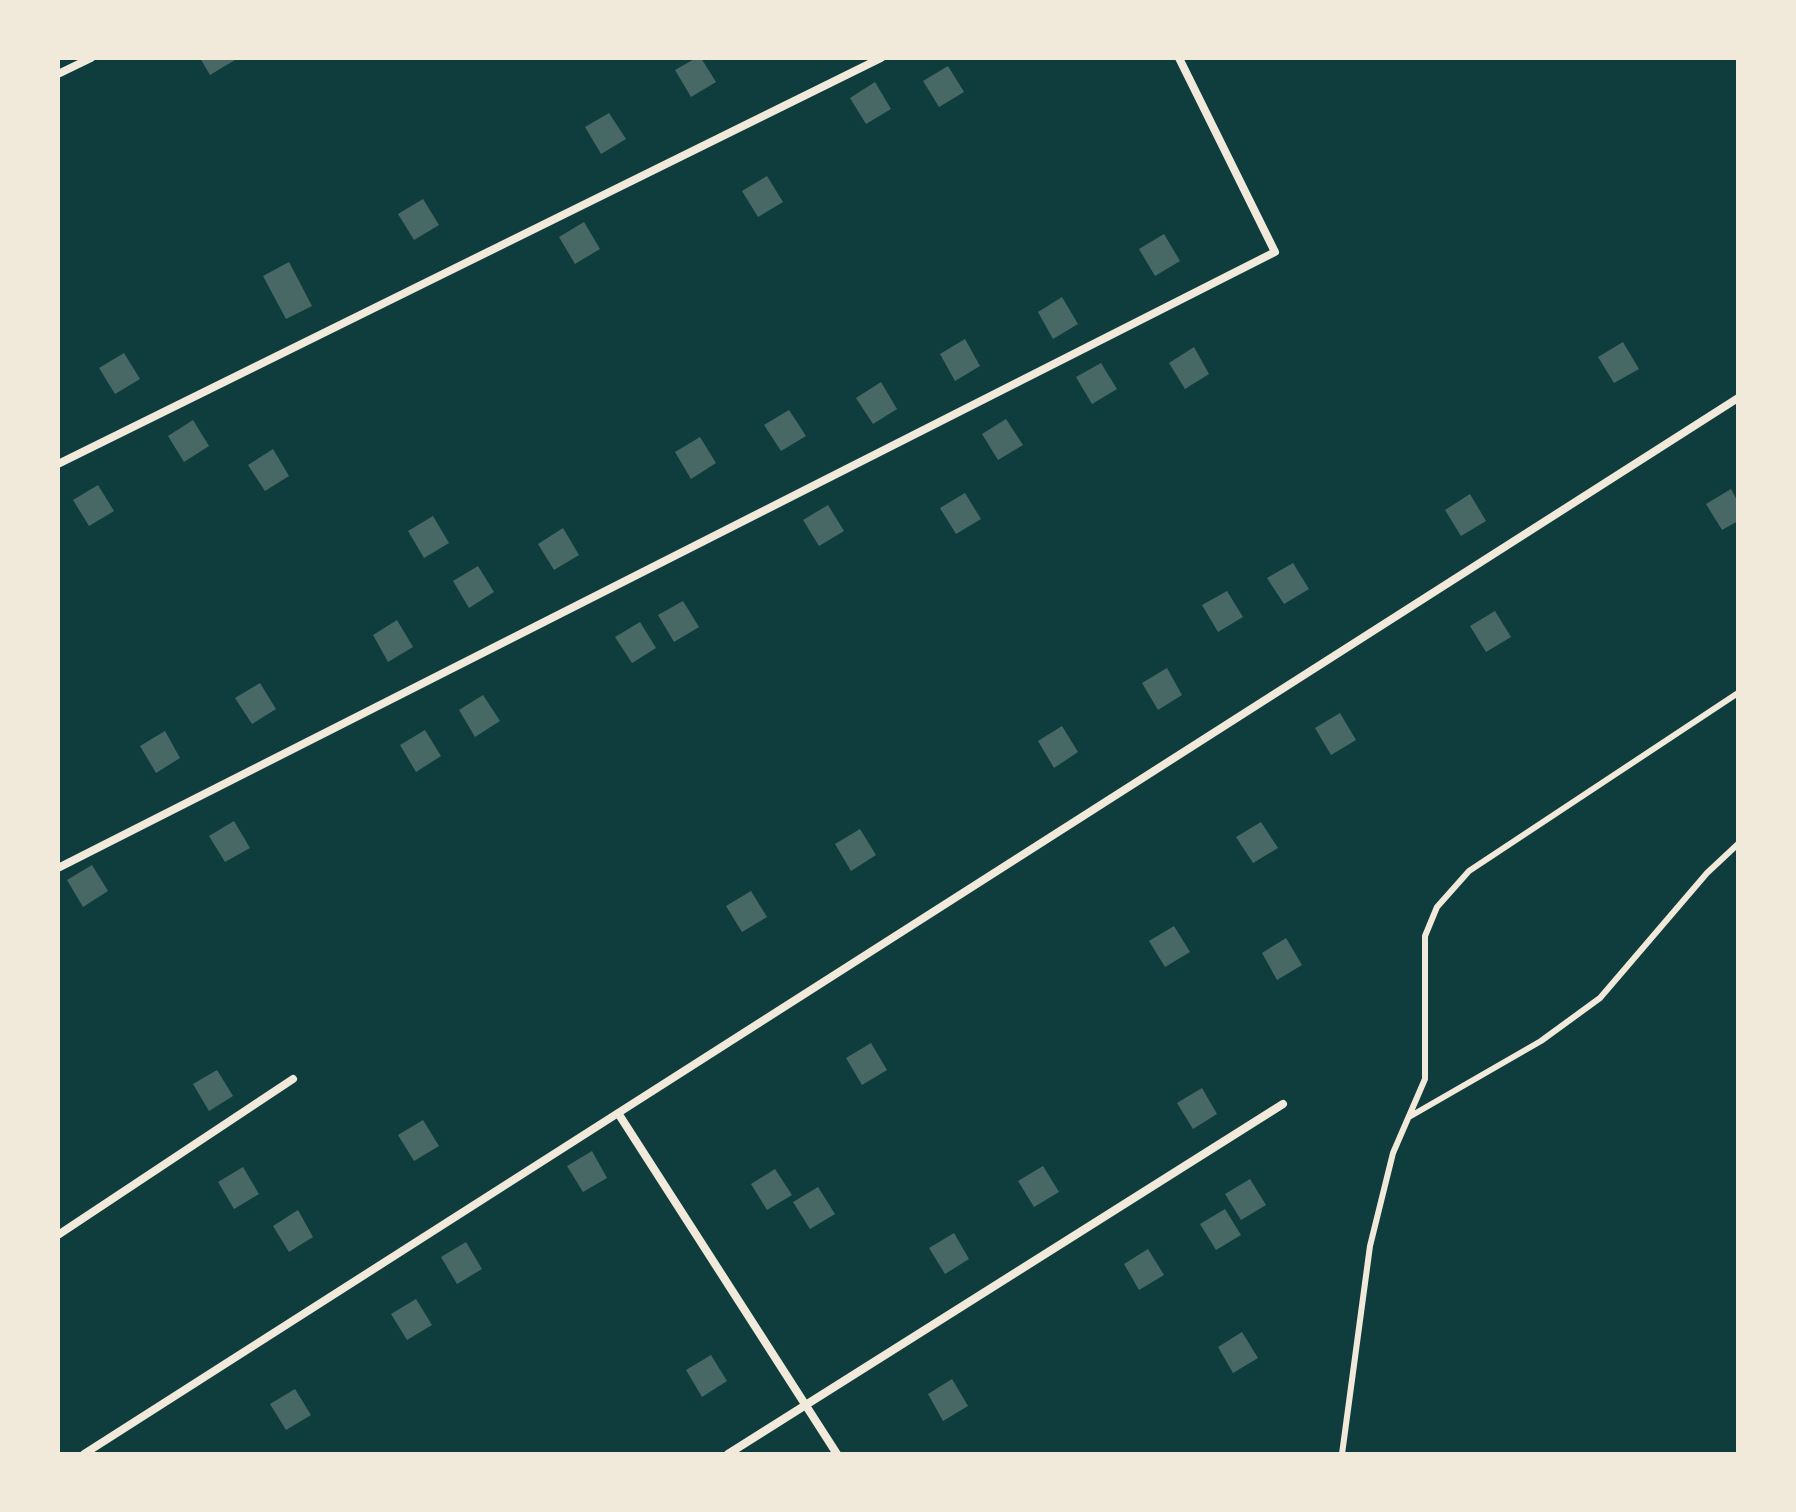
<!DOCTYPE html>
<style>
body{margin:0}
#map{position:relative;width:1796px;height:1512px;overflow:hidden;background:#0f3d3e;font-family:"Nunito Sans",sans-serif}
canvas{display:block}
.frame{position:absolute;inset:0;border:60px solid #f1e9da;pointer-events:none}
</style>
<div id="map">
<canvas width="1796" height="1512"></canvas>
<div class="frame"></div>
</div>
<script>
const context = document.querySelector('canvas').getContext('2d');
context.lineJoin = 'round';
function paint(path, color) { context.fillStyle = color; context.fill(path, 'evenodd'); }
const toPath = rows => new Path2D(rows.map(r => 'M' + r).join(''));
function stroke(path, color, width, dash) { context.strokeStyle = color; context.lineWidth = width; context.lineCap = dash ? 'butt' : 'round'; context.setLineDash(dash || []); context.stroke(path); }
paint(toPath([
 [200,58,234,58,235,60,210,75],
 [696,58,701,58,716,82,691,97,675,70],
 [948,66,964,92,939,107,923,81],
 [875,82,891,109,866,124,850,98],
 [609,113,626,139,601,154,585,127],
 [767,176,783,202,758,217,742,191],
 [423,199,439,225,414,240,398,214],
 [584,222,600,249,575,264,559,237],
 [1164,234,1180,261,1155,276,1139,249],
 [289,262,312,306,286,319,263,276],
 [1062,297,1078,324,1053,339,1038,312],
 [965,339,980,366,955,381,940,354],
 [1623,342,1639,369,1614,383,1598,357],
 [1194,347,1209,374,1185,389,1169,363],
 [124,353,140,379,115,394,99,368],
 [1101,363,1117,389,1092,404,1076,377],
 [881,382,897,409,873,424,856,398],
 [789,410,806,436,781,451,764,425],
 [1006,419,1023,445,998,460,982,434],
 [193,420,209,446,184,462,168,436],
 [700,437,716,463,691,479,675,452],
 [273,449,289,476,265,491,248,465],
 [98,485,114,511,89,526,73,500],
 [1731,489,1738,502,1738,521,1722,530,1706,504],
 [965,493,981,519,956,534,940,508],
 [1470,494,1486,521,1461,536,1445,510],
 [828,505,844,531,819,546,803,520],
 [433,516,449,543,424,558,408,531],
 [563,528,579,555,554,570,538,544],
 [1293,563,1309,589,1284,604,1267,578],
 [478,566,494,592,469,608,453,581],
 [1227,591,1243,617,1218,632,1202,605],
 [683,601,699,627,674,642,658,615],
 [1495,611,1511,637,1486,652,1470,626],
 [397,620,413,647,388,662,373,635],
 [640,622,656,648,632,663,615,637],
 [1167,668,1182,695,1158,710,1142,683],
 [260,683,276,709,252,724,235,698],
 [483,695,500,721,475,737,459,710],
 [1340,713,1356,740,1331,755,1315,728],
 [1062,726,1078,752,1054,768,1038,741],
 [425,730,441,756,416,772,400,745],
 [165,731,180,758,156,773,140,746],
 [234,821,250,848,225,862,209,836],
 [1261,822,1278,848,1253,863,1236,837],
 [860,829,876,855,851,871,835,844],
 [92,865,108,891,83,907,67,880],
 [751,891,767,917,742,932,726,906],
 [1174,926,1190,952,1165,967,1149,941],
 [1286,938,1302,965,1277,980,1262,953],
 [871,1043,887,1070,862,1085,846,1058],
 [217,1070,233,1096,209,1111,193,1084],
 [1202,1088,1217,1114,1193,1129,1177,1103],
 [423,1120,439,1146,414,1161,398,1135],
 [592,1151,607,1178,583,1192,567,1166],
 [1043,1166,1059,1192,1034,1207,1018,1181],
 [243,1167,259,1194,234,1209,218,1182],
 [775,1169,792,1195,767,1210,751,1184],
 [1250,1179,1266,1205,1241,1220,1225,1194],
 [818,1187,835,1214,810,1229,793,1202],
 [1225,1209,1241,1235,1216,1250,1200,1224],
 [298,1210,313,1237,289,1252,273,1226],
 [954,1233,969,1259,945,1274,929,1248],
 [466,1242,482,1269,457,1284,441,1257],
 [1148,1249,1164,1275,1139,1290,1124,1264],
 [416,1299,432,1325,407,1340,391,1314],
 [1242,1332,1258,1358,1233,1373,1218,1347],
 [711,1355,727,1381,702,1397,686,1370],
 [952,1379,968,1406,943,1421,928,1394],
 [295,1389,311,1415,286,1430,270,1404]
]), '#486865');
stroke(toPath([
 [1409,1117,1541,1041,1600,998,1707,873,1738,844],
 [1342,1454,1370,1246,1393,1153,1425,1079,1425,936,1437,907,1469,871,1738,693]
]), '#f1e9da', 6);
stroke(toPath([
 [58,74,91,58],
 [58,464,881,58],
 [58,868,1275,252,1179,58],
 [618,1113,837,1454],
 [58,1235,293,1079],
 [84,1454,1738,398],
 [728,1454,1283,1104]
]), '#f1e9da', 8);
</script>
